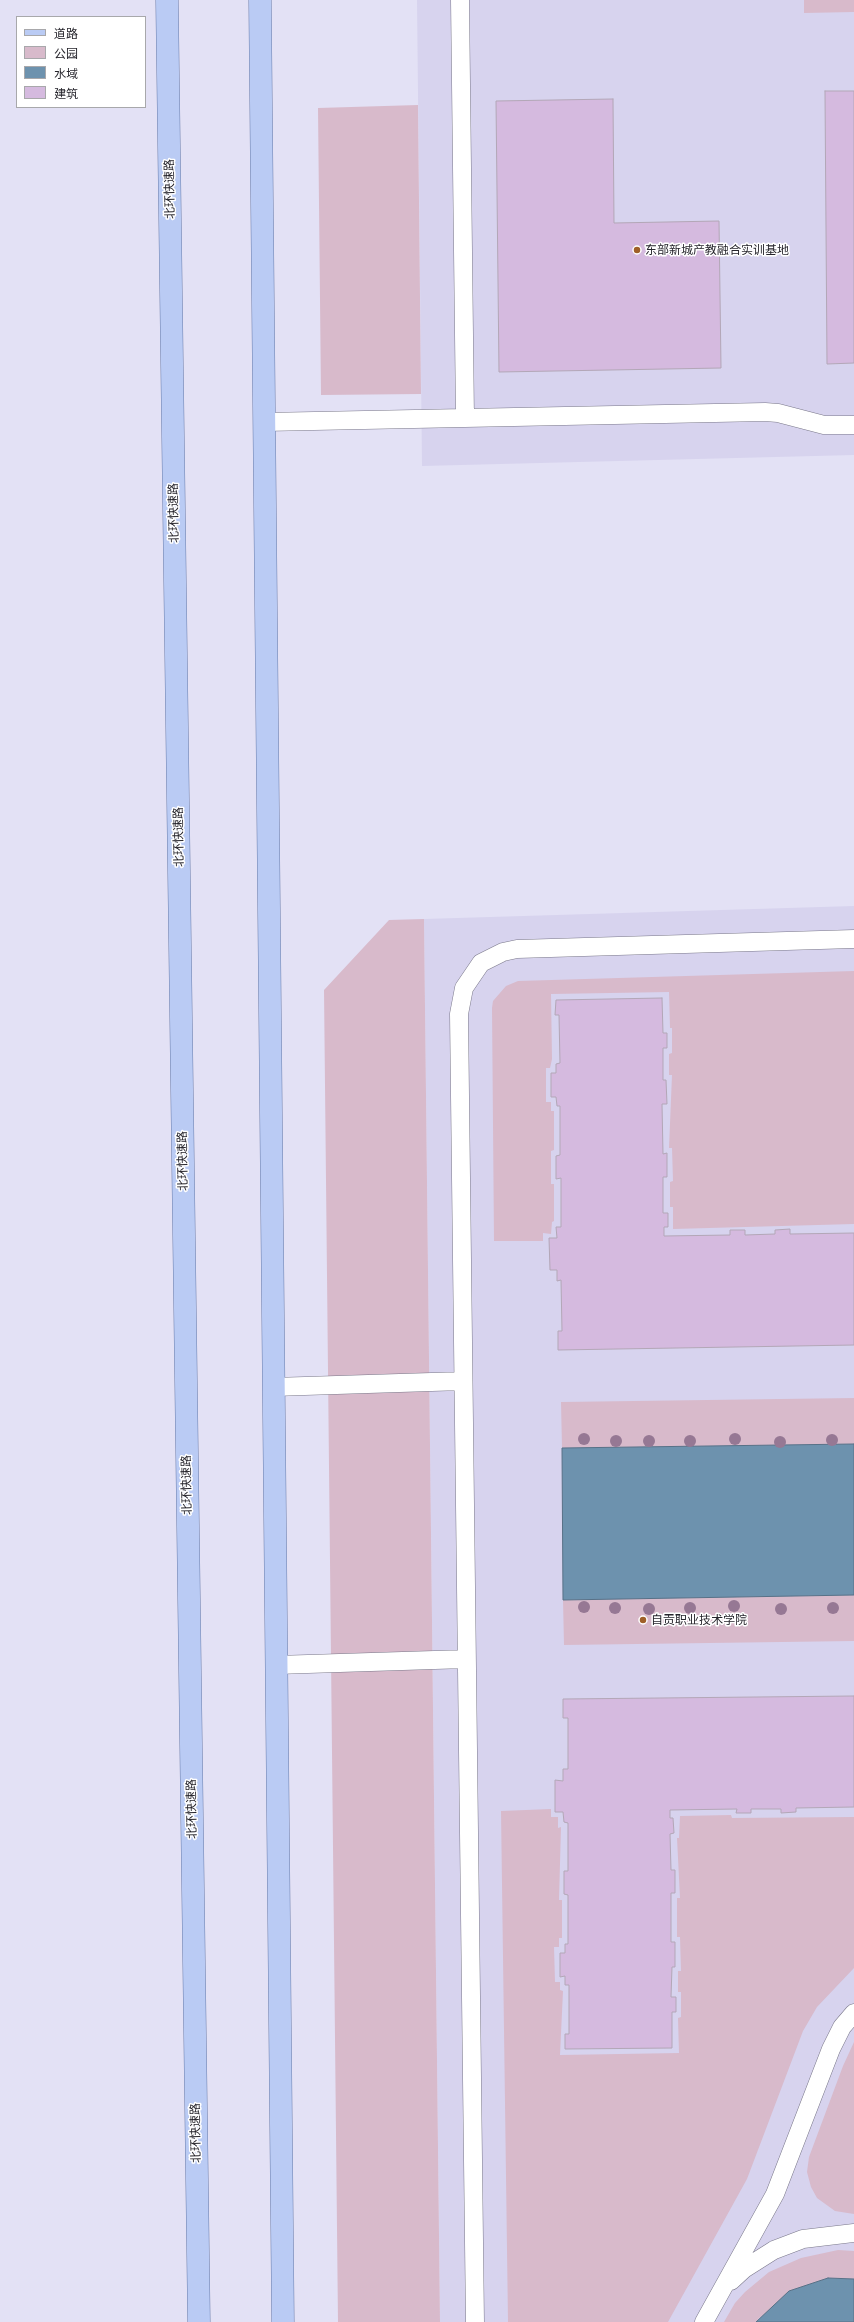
<!DOCTYPE html>
<meta charset="utf-8">
<style>
body{margin:0}
#map{position:relative;width:854px;height:2322px;overflow:hidden;background:#e3e1f5;font-family:"Work Sans","Noto Sans SC",sans-serif}
canvas{display:block}
.legend{position:absolute;left:16px;top:16px;width:130px;height:92px;box-sizing:border-box;background:#fff;border:1px solid #a8a8ab;margin:0;padding:5px 7px;list-style:none;font-size:12px;color:#26252c}
.legend li{display:flex;align-items:center;gap:8px;height:20px}
.legend b{width:20px;border:1px solid #a8a8ab}
</style>
<div id="map">
<canvas width="854" height="2322"></canvas>
<ul class="legend">
<li><b style="height:5px;background:#bacbf4"></b>道路</li>
<li><b style="height:11px;background:#d8bacb"></b>公园</li>
<li><b style="height:11px;background:#6d92ae"></b>水域</li>
<li><b style="height:11px;background:#d5badf"></b>建筑</li>
</ul>
</div>
<script>
const context = document.querySelector('canvas').getContext('2d');
context.lineJoin = 'round';
function paint(path, color) { context.fillStyle = color; context.fill(path, 'evenodd'); }
const toPath = rows => new Path2D(rows.map(r => 'M' + r).join(''));
function stroke(path, color, width, dash) { context.strokeStyle = color; context.lineWidth = width; context.lineCap = dash ? 'butt' : 'round'; context.setLineDash(dash || []); context.stroke(path); }
function label(font, color, halo, rows, align = 'center') {
  context.font = font + ' "Work Sans","Noto Sans SC",sans-serif'; context.lineWidth = 3; context.setLineDash([]); context.textBaseline = 'middle'; context.strokeStyle = halo; context.fillStyle = color; for (const [text, x, y, turn = 0] of rows) {
    context.save(); context.translate(x, y); context.rotate((+turn || 0) * Math.PI / 180); context.textAlign = isNaN(turn) ? turn : align; if (halo) context.strokeText(text, 0, 0); context.fillText(text, 0, 0); context.restore();
  }
}
paint(toPath([
 [417,0,854,0,854,455,422,466],
 [854,906,854,2322,440,2322,424,919]
]), '#d7d3ee');
paint(toPath([
 [804,0,854,0,854,12,804,13],
 [418,105,421,394,321,395,318,108],
 [424,919,440,2322,338,2322,324,990,389,920],
 [854,971,854,1224,673,1229,673,1207,670,1207,670,1182,673,1181,672,1148,669,1148,672,1075,669,1075,669,1054,672,1053,672,1028,670,1028,669,992,551,994,552,1059,550,1068,546,1068,546,1102,551,1102,551,1111,554,1111,554,1150,551,1151,551,1184,554,1184,554,1221,552,1222,551,1234,543,1233,543,1241,494,1241,492,1008,493,1001,506,986,518,981],
 [854,1398,854,1444,562,1448,561,1402],
 [854,1595,854,1641,564,1645,563,1600],
 [551,1809,551,1817,558,1817,558,1828,561,1827,559,1900,562,1900,562,1938,559,1938,559,1947,554,1947,555,1982,560,1982,560,1990,563,1991,560,2055,679,2053,678,2018,681,2017,681,1992,678,1992,678,1971,681,1971,680,1937,677,1937,677,1898,680,1898,677,1838,679,1838,680,1816,731,1815,732,1818,854,1817,854,1968,817,2007,803,2031,747,2179,668,2322,508,2322,501,1811],
 [854,2042,854,2214,835,2211,817,2198,811,2187,807,2172,809,2157,843,2066],
 [838,2250,854,2251,854,2279,828,2278,759,2318,756,2322,724,2322,735,2303,745,2292,769,2272,801,2258]
]), '#d8bacb');
const water = toPath([
 [854,1444,854,1595,563,1600,562,1448,854,1444],
 [828,2278,854,2279,854,2322,756,2322,789,2291,828,2278]
]);
paint(water, '#6d92ae');
stroke(water, '#587187', 1);
const building = toPath([
 [825,91,854,91,854,363,827,364,825,91],
 [613,99,614,223,719,221,721,368,499,372,496,101,613,99],
 [662,998,663,1033,667,1033,667,1048,663,1048,663,1080,666,1080,667,1104,662,1104,663,1154,667,1153,667,1177,663,1177,663,1213,668,1213,668,1227,664,1227,664,1236,730,1235,730,1230,745,1230,745,1235,775,1234,775,1230,790,1229,790,1234,854,1233,854,1345,558,1350,558,1331,562,1331,561,1280,557,1281,557,1270,550,1270,549,1238,557,1238,556,1227,561,1227,561,1178,556,1179,556,1156,560,1155,560,1106,557,1106,556,1097,551,1097,551,1073,556,1073,556,1064,560,1063,559,1015,555,1015,556,1000,662,998],
 [854,1696,854,1807,796,1808,796,1812,781,1813,781,1809,751,1809,751,1813,736,1813,737,1809,670,1810,670,1818,673,1818,674,1833,670,1834,671,1870,675,1870,675,1893,671,1893,671,1942,675,1942,675,1967,672,1967,671,1997,676,1997,676,2012,672,2012,672,2048,565,2049,565,2034,569,2034,569,1985,565,1985,565,1976,560,1977,560,1953,565,1953,565,1944,568,1944,568,1895,564,1894,564,1871,568,1871,568,1823,564,1822,563,1812,555,1812,555,1780,563,1781,563,1769,568,1769,568,1718,563,1718,563,1699,854,1696]
]);
paint(building, '#d5badf');
stroke(building, '#b3a7b7', 1);
const service = toPath([
 [460,0,465,418],
 [264,422,765,412,778,413,824,425,854,425],
 [273,1387,463,1381],
 [276,1665,466,1659],
 [731,2281,744,2269,774,2250,803,2239,854,2233],
 [475,2322,459,1014,464,988,481,963,503,952,517,949,854,939],
 [704,2322,775,2194,831,2049,842,2027,854,2013]
]);
const primary = toPath([
 [167,0,199,2322],
 [260,0,283,2322]
]);
stroke(service, '#7a788a', 19);
stroke(primary, '#687ba9', 23);
stroke(service, '#fff', 18);
stroke(primary, '#bacbf4', 22);
context.fillStyle = '#967894';
for (const [x, y] of [
 [584,1439],
 [735,1439],
 [832,1440],
 [616,1441],
 [649,1441],
 [690,1441],
 [780,1442],
 [734,1606],
 [584,1607],
 [615,1608],
 [690,1608],
 [833,1608],
 [649,1609],
 [781,1609]
]) { context.beginPath(); context.arc(x, y, 6, 0, 2 * Math.PI); context.fill(); }
for (const [x, y, r, color] of [
 [637,250,4,"#9f6028"],
 [643,1620,4,"#9f6028"]
]) { const dot = new Path2D(); dot.arc(x, y, r, 0, 2 * Math.PI); context.fillStyle = color; context.fill(dot); stroke(dot, '#fff', 1.5); }
label('12px', '#26252c', '#fff', [
 ["北环快速路",170,189,-91],
 ["北环快速路",174,513,-91],
 ["北环快速路",179,837,-91],
 ["北环快速路",183,1161,-91],
 ["北环快速路",187,1485,-91],
 ["北环快速路",192,1809,-91],
 ["北环快速路",196,2133,-91]
]);
label('12px', '#26252c', '#fff', [
 ["东部新城产教融合实训基地",645,250],
 ["自贡职业技术学院",651,1620]
], 'left');
</script>
